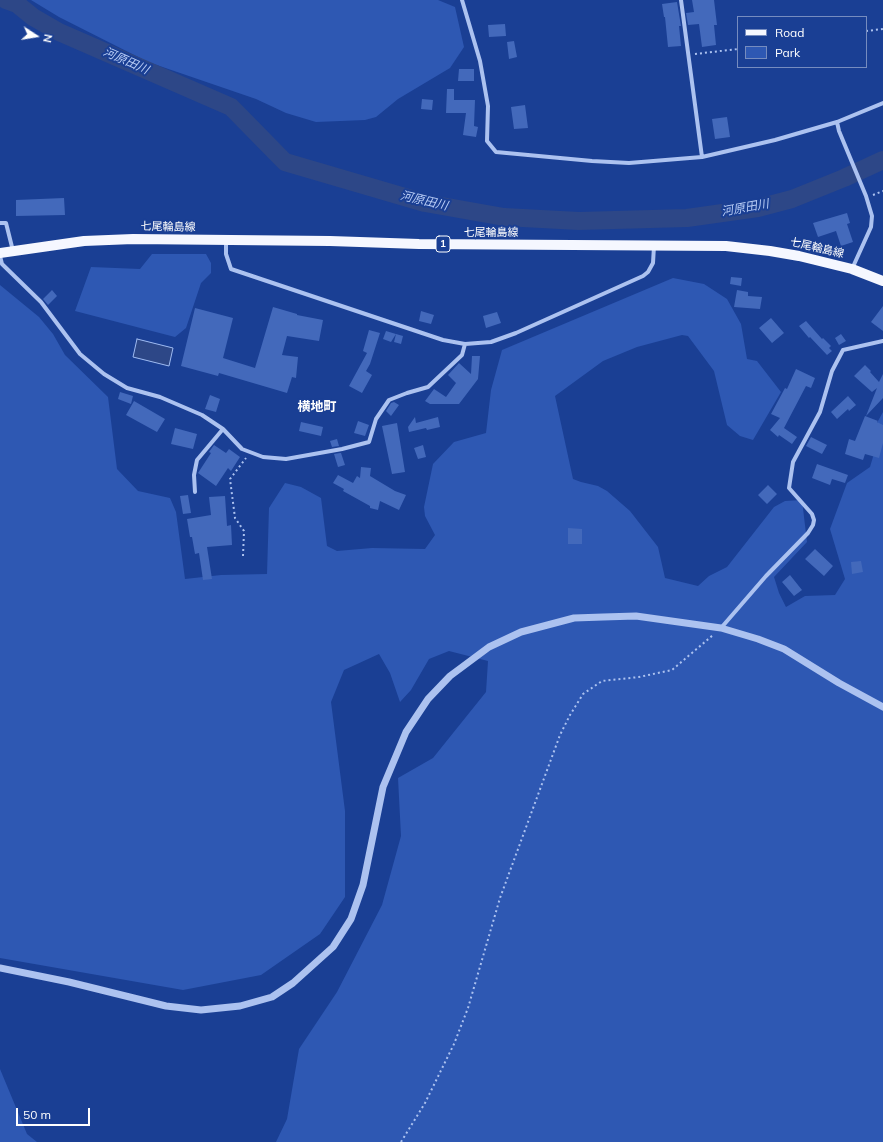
<!DOCTYPE html>
<meta charset="utf-8">
<style>
body{margin:0}
#map{position:relative;width:883px;height:1142px;overflow:hidden;background:#1a3f94;font-family:Mulish,sans-serif}
canvas{display:block}
.legend{position:absolute;left:737px;top:16px;width:130px;height:52px;box-sizing:border-box;background:#1a3f94;border:1px solid #768cbf;margin:0;padding:5px 7px;list-style:none;font-size:12px;color:#fff}
.legend li{display:flex;align-items:center;gap:8px;height:20px}
.legend b{width:20px;border:1px solid #768cbf}
.north{position:absolute;left:16px;top:16px;width:40px;height:40px;-webkit-text-stroke:3px #1a3f94;paint-order:stroke;rotate:102deg;font-size:11px;font-weight:700;line-height:16px;text-align:center;color:#fff}
.north::after{content:'';display:block;margin:auto;width:14px;height:18px;background:#fff;clip-path:polygon(50% 0,100% 100%,50% 72%,0 100%)}
.scale{position:absolute;left:16px;top:1108px;width:74px;height:18px;box-sizing:border-box;border:2px solid #fff;border-top:0;padding-left:5px;font-size:12px;line-height:14px;white-space:nowrap;color:#fff;-webkit-text-stroke:3px #1a3f94;paint-order:stroke}
</style>
<div id="map">
<canvas width="883" height="1142"></canvas>
<ul class="legend">
<li><b style="height:5px;background:#f5f7ff"></b>Road</li>
<li><b style="height:11px;background:#2e58b3"></b>Park</li>
</ul>
<div class="north">N</div>
<div class="scale">50 m</div>
</div>
<script>
const context = document.querySelector('canvas').getContext('2d');
context.lineJoin = 'round';
function paint(path, color) { context.fillStyle = color; context.fill(path, 'evenodd'); }
const toPath = rows => new Path2D(rows.map(r => 'M' + r).join(''));
function stroke(path, color, width, dash) { context.strokeStyle = color; context.lineWidth = width; context.lineCap = dash ? 'butt' : 'round'; context.setLineDash(dash || []); context.stroke(path); }
function label(font, color, halo, rows, align = 'center') {
  context.font = font + ' Mulish,"Noto Sans JP",sans-serif'; context.lineWidth = 4; context.setLineDash([]); context.textBaseline = 'middle'; context.strokeStyle = halo; context.fillStyle = color; for (const [text, x, y, turn = 0] of rows) {
    context.save(); context.translate(x, y); context.rotate((+turn || 0) * Math.PI / 180); context.textAlign = isNaN(turn) ? turn : align; if (halo) context.strokeText(text, 0, 0); context.fillText(text, 0, 0); context.restore();
  }
}
paint(toPath([
 [31,0,438,0,455,7,464,47,450,68,398,99,376,117,365,120,316,122,286,113,256,99,148,62,59,17],
 [152,254,206,254,211,263,211,273,201,283,186,328,175,337,75,311,91,267,140,269],
 [673,278,704,284,727,299,741,324,747,359,757,361,781,392,753,440,740,436,727,425,714,371,688,336,682,335,637,347,603,361,555,396,573,479,581,482,598,486,607,491,630,511,658,547,665,578,698,586,709,576,727,567,774,507,785,501,802,500,807,542,774,577,779,593,786,607,805,596,835,595,845,579,830,529,847,483,870,467,878,440,878,421,883,412,883,1142,276,1142,287,1119,299,1049,337,992,382,905,401,836,398,778,433,758,486,692,488,661,449,651,429,659,411,690,400,702,390,673,379,654,344,670,331,702,345,811,345,897,320,934,261,975,183,990,0,958,0,285,39,317,53,334,65,355,108,397,117,469,138,491,170,498,176,512,185,579,221,575,267,574,269,508,285,483,301,487,321,498,327,546,337,551,372,548,425,549,435,535,425,516,424,507,433,464,454,442,486,433,491,390,502,350],
 [0,1069,27,1134,37,1142,0,1142]
]), '#2e58b3');
const water = toPath([
 [137,339,173,348,169,366,133,357,137,339]
]);
paint(water, '#2d4787');
stroke(water, '#9fbbf2', 1);
stroke(toPath([
 [6,0,17,4,33,17,59,32,231,107,285,162,425,203,504,217,579,221,687,218,758,208,792,199,844,178,883,160]
]), '#2d4787', 18);
paint(toPath([
 [692,0,714,0,717,25,714,25,716,45,702,47,699,24,688,25,686,13,694,12],
 [677,2,681,26,679,26,681,46,668,47,665,17,664,17,662,4],
 [505,24,506,36,489,37,488,25],
 [514,41,517,57,509,59,507,42],
 [459,69,474,69,474,81,458,81],
 [447,89,454,89,454,100,475,100,474,126,478,127,476,137,463,135,466,113,446,113],
 [422,99,433,100,432,110,421,109],
 [525,105,528,128,514,129,511,107],
 [727,117,730,137,715,139,712,119],
 [64,198,65,215,16,216,16,200],
 [847,213,850,223,847,224,853,242,841,246,836,231,818,237,813,223],
 [731,277,742,278,741,286,730,284],
 [52,290,57,296,48,305,43,299],
 [737,290,748,292,748,296,762,297,760,309,734,307],
 [883,306,883,331,871,322],
 [273,307,297,314,297,315,323,320,319,341,287,336,282,355,298,357,296,378,292,377,287,393,219,373,218,376,181,366,195,308,233,318,223,358,255,368],
 [421,311,434,315,431,324,419,321],
 [497,312,501,323,486,328,483,316],
 [771,318,784,333,772,343,759,328],
 [806,321,822,339,823,338,831,346,829,348,832,351,827,355,810,337,809,338,799,326],
 [369,330,380,333,370,364,366,371,372,375,362,393,349,386,367,353,363,351],
 [386,331,396,334,391,342,383,339],
 [396,334,403,336,401,344,394,342],
 [841,334,846,341,839,345,835,338],
 [472,356,480,356,478,379,459,404,430,404,425,401,434,389,446,397,456,383,448,375,459,363,471,374],
 [865,365,871,371,870,372,879,382,883,374,883,398,866,416,877,388,872,392,854,376],
 [796,369,815,378,811,388,806,386,784,428,797,437,792,444,779,435,778,437,770,430,780,418,771,414,785,388,787,389],
 [120,392,133,396,131,404,118,399],
 [210,395,220,399,216,412,205,409],
 [848,396,856,405,849,411,848,409,837,419,831,412],
 [134,401,165,419,157,432,126,415],
 [394,402,399,405,391,416,386,411,391,403],
 [865,416,878,421,877,422,883,425,883,443,879,458,865,454,863,460,845,454,849,439,855,441],
 [415,417,416,423,438,417,440,427,427,430,426,428,409,432,408,427],
 [358,421,369,425,365,436,354,433],
 [301,422,323,427,321,436,299,431],
 [397,423,405,472,392,474,382,426],
 [175,428,197,434,193,449,171,444],
 [811,437,827,445,822,454,806,446],
 [337,439,339,446,332,447,330,441],
 [214,445,226,453,229,449,240,457,231,471,228,468,216,486,198,473,211,453,209,452],
 [423,445,426,457,418,459,414,448],
 [340,453,341,453,345,465,338,467,334,454],
 [817,464,848,475,845,483,832,479,830,485,812,478],
 [361,467,371,468,370,476,395,491,406,495,399,510,380,501,378,510,370,508,370,506,343,491,344,489,333,483,338,475,353,483,357,476,360,478],
 [768,485,777,494,767,504,758,495],
 [188,495,191,513,183,514,180,496],
 [225,496,227,526,231,525,232,545,207,547,212,579,203,580,199,553,195,554,192,537,190,537,187,519,211,515,209,497],
 [568,528,582,529,582,544,568,544],
 [815,549,833,566,824,576,805,559],
 [861,561,863,572,852,574,851,562],
 [790,575,802,590,794,596,782,582]
]), '#4369bb');
stroke(toPath([
 [866,31,883,29],
 [695,54,738,49],
 [873,195,883,191],
 [243,556,244,531,235,518,230,479,246,458],
 [401,1142,425,1103,454,1044,468,1008,500,898,560,735,570,715,583,694,602,681,639,677,672,670,713,635]
]), '#acc2f0', 2, [2, 3]);
stroke(toPath([
 [462,0,480,61,488,106,487,141,496,152,592,161,629,163,702,157,775,140,837,122,883,103],
 [681,0,702,157],
 [837,122,839,131,866,196,872,216,871,227,852,269],
 [0,223,6,223,13,251],
 [226,240,226,254,231,269,443,340,465,344,491,342,516,333,643,276,648,272,653,263,654,246],
 [0,256,2,264,41,302,80,354,104,374,127,388,160,397,202,415,223,429,242,449,263,457,286,459,342,449,369,442,376,419,389,400,407,393,428,387,462,355,465,344],
 [195,492,194,475,197,460,223,429],
 [721,628,766,576,808,533,813,525,814,520,812,514,789,488,793,462,820,412,832,371,843,350,883,341]
]), '#acc2f0', 4);
stroke(toPath([
 [0,968,69,982,166,1006,201,1010,240,1006,272,997,293,983,333,947,351,919,363,885,383,787,406,732,428,699,450,676,489,647,521,632,574,618,603,617,636,616,721,628,758,639,784,649,839,683,883,707]
]), '#acc2f0', 7);
stroke(toPath([
 [0,253,84,241,133,239,330,241,419,244,726,246,770,251,799,256,852,269,883,281]
]), '#f5f7ff', 10);
for (const [x, y, w] of [
 [443,244,14]
]) { const box = new Path2D(); box.roundRect(x - w / 2, y - 8, w, 16, 3); context.fillStyle = '#1a3f94'; context.fill(box); stroke(box, '#fff', 1); }
label('bold 10px', '#fff', null, [
 ["1",443,244]
]);
label('11px', '#fff', '#1a3f94', [
 ["七尾輪島線",168,227,1],
 ["七尾輪島線",491,233],
 ["七尾輪島線",817,248,13]
]);
label('italic 12px', '#b9cdf6', '#1a3f94', [
 ["河原田川",126,61,24],
 ["河原田川",424,201,13],
 ["河原田川",745,208,-10]
]);
label('bold 13px', '#fff', '#1a3f94', [
 ["横地町",317,407]
]);
</script>
